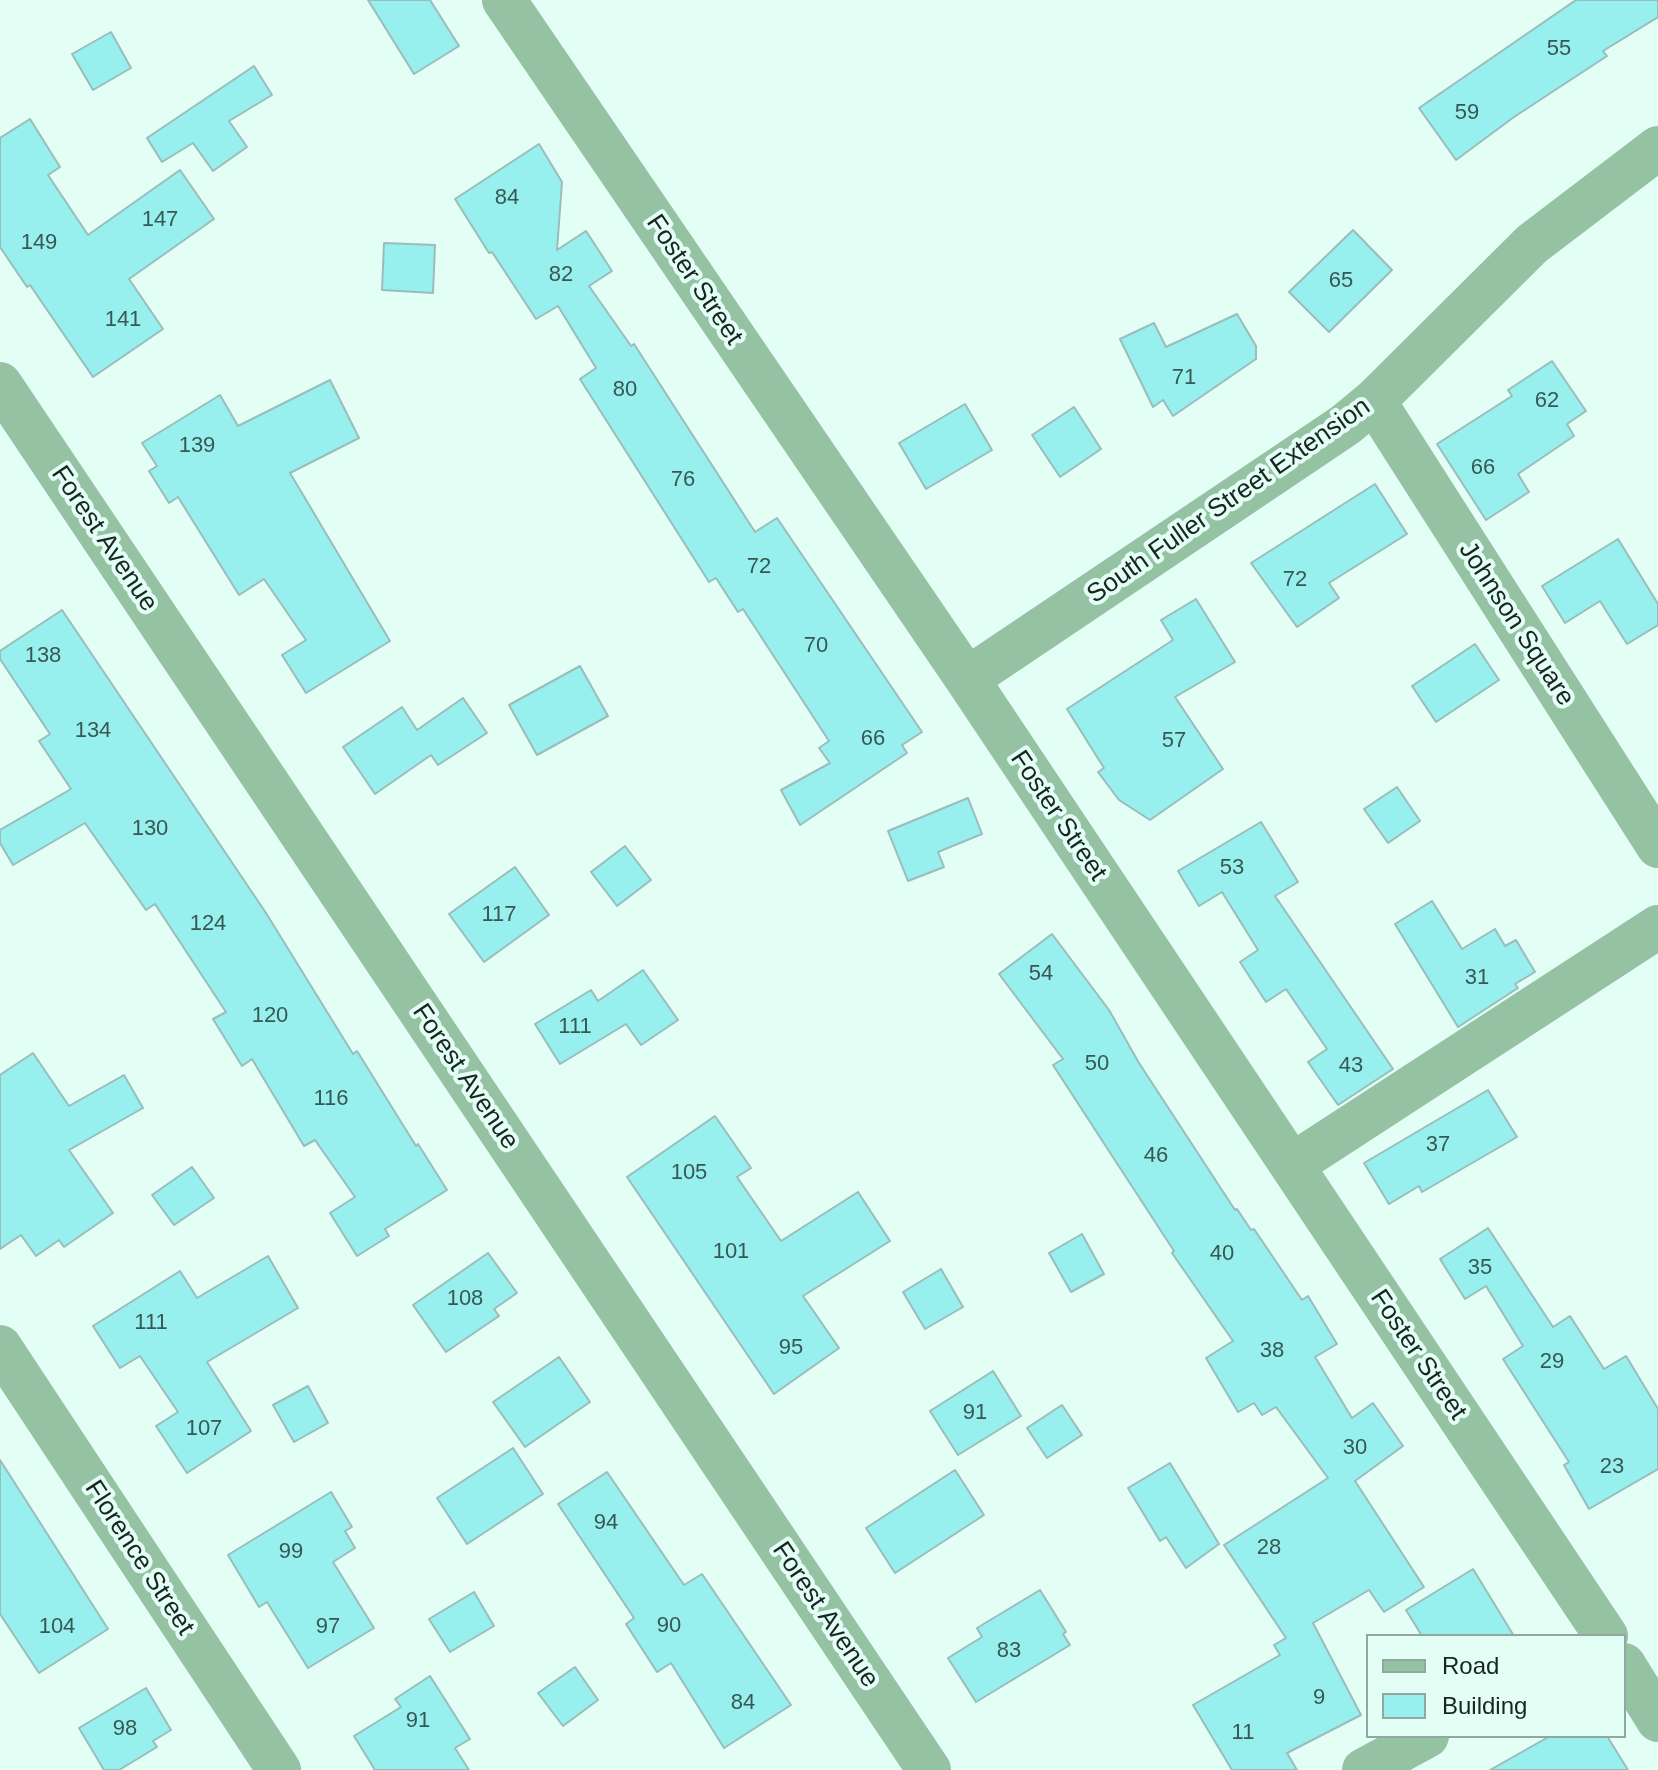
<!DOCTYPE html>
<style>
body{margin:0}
#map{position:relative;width:1658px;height:1770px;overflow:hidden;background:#e3fef5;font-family:Arial,sans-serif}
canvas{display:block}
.legend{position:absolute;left:1366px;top:1634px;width:260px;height:104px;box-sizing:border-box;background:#e3fef5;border:2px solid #92a7a0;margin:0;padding:10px 14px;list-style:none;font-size:24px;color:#182521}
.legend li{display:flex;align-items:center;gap:16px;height:40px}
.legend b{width:40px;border:2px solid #92a7a0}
</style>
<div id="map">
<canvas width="1658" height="1770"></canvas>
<ul class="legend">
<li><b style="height:10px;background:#95c2a3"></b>Road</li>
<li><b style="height:22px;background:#97f0ed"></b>Building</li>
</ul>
</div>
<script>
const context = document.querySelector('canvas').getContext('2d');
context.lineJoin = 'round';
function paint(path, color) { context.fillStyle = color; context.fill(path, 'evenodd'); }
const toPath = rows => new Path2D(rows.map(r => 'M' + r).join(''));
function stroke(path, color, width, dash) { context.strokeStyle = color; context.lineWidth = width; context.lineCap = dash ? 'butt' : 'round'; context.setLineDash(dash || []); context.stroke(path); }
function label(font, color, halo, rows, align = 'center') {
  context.font = font + ' Arial,sans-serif'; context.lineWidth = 8; context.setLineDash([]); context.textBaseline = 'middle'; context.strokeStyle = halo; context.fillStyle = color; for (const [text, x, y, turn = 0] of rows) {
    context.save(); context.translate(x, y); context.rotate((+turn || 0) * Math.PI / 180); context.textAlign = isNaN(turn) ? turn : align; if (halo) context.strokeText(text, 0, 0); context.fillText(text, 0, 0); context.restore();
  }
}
const building = toPath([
 [368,0,430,0,459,46,414,74,368,0],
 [1576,0,1658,0,1658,17,1603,51,1607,56,1514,117,1456,160,1419,108,1576,0],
 [111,32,131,68,93,90,72,54,111,32],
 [254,66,272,95,229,121,247,147,213,171,193,143,162,162,147,138,254,66],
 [30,119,60,167,48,175,88,235,180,170,214,219,129,279,163,329,93,377,30,285,27,287,0,247,0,138,30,119],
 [539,144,562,182,557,250,586,231,612,271,589,286,631,346,634,344,755,532,777,518,922,732,902,745,907,753,800,825,781,790,830,763,819,748,829,741,743,609,738,612,716,578,709,582,580,379,596,368,558,306,536,319,492,252,489,253,455,199,539,144],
 [1353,230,1392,270,1329,332,1289,292,1353,230],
 [384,243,435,245,433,293,382,290,384,243],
 [1237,314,1256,346,1256,359,1173,416,1163,400,1153,407,1120,339,1154,323,1166,347,1237,314],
 [1552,361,1586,411,1567,424,1574,436,1518,474,1529,492,1486,520,1437,444,1512,396,1508,390,1552,361],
 [330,380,359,438,290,473,390,641,306,693,282,655,306,640,264,579,239,595,178,497,169,503,149,471,157,466,142,443,220,395,238,426,330,380],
 [965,404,992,450,926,489,899,443,965,404],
 [1074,407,1101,449,1060,477,1032,435,1074,407],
 [1375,484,1407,534,1329,583,1339,598,1297,627,1251,563,1375,484],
 [1618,539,1658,604,1658,625,1627,644,1600,601,1565,623,1542,586,1618,539],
 [1196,599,1235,662,1175,697,1223,769,1150,820,1119,800,1098,772,1104,768,1067,709,1173,640,1161,620,1196,599],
 [62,610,266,913,353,1054,357,1051,416,1146,418,1144,447,1190,385,1229,389,1236,357,1256,330,1213,355,1197,315,1140,304,1146,252,1059,242,1066,213,1019,226,1012,155,904,146,910,85,823,13,865,0,843,0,830,71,789,39,741,50,734,0,659,0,651,62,610],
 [1475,644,1499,680,1436,722,1412,686,1475,644],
 [580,666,608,716,537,755,509,705,580,666],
 [463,698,487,733,438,765,431,755,375,794,343,747,402,707,417,730,463,698],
 [1397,787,1420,821,1388,843,1364,809,1397,787],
 [968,798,982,834,938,852,944,867,908,881,888,831,968,798],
 [1261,822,1298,882,1275,896,1393,1069,1338,1105,1308,1062,1327,1049,1286,989,1266,1002,1240,962,1258,950,1222,892,1199,906,1178,871,1261,822],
 [625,846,651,880,617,906,591,872,625,846],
 [515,867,549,915,484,962,449,914,515,867],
 [1432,901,1462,949,1495,929,1505,946,1516,940,1535,972,1515,984,1518,988,1458,1027,1395,924,1432,901],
 [1052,934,1109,1010,1139,1063,1235,1210,1237,1209,1251,1230,1254,1229,1302,1300,1308,1296,1337,1344,1315,1357,1352,1418,1373,1403,1403,1446,1355,1481,1424,1587,1384,1612,1369,1590,1313,1623,1361,1715,1287,1753,1297,1770,1232,1770,1193,1705,1280,1655,1274,1645,1286,1638,1224,1545,1328,1478,1276,1407,1262,1415,1254,1403,1238,1412,1206,1358,1233,1341,1172,1253,1174,1251,1053,1065,1063,1059,999,974,1052,934],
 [643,970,678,1020,641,1045,626,1024,560,1064,535,1024,591,990,598,1001,643,970],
 [33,1053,69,1106,124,1075,143,1108,69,1150,113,1213,64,1247,59,1240,36,1256,21,1235,0,1249,0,1075,33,1053],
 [1488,1090,1517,1137,1422,1192,1419,1186,1389,1204,1364,1163,1488,1090],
 [715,1116,751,1168,737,1177,781,1241,858,1192,890,1241,803,1296,839,1348,774,1394,627,1177,715,1116],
 [192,1167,214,1198,174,1225,152,1195,192,1167],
 [1488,1228,1553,1327,1570,1316,1604,1369,1626,1356,1658,1409,1658,1469,1589,1509,1564,1465,1569,1462,1503,1359,1523,1346,1486,1286,1465,1299,1440,1259,1488,1228],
 [1082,1234,1104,1274,1071,1292,1049,1253,1082,1234],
 [488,1253,517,1293,494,1309,499,1316,446,1352,413,1305,488,1253],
 [268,1256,298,1308,207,1362,251,1431,187,1473,156,1426,178,1412,140,1356,120,1368,93,1326,180,1271,197,1298,268,1256],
 [941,1269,963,1307,925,1329,903,1292,941,1269],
 [559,1357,590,1402,525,1447,493,1402,559,1357],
 [993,1371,1021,1416,958,1455,930,1411,993,1371],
 [308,1386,328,1423,294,1442,273,1405,308,1386],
 [1062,1405,1082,1435,1047,1458,1027,1428,1062,1405],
 [513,1448,543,1494,467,1544,437,1498,513,1448],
 [0,1460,108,1629,39,1673,0,1614,0,1460],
 [1170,1463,1219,1544,1186,1568,1166,1537,1160,1541,1128,1488,1170,1463],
 [955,1470,984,1515,895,1573,866,1528,955,1470],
 [607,1472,684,1585,702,1574,791,1705,724,1748,671,1663,657,1672,626,1624,634,1618,558,1504,607,1472],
 [331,1492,352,1527,345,1531,355,1548,333,1562,374,1628,308,1668,267,1602,259,1607,228,1555,331,1492],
 [1473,1569,1514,1636,1422,1636,1406,1610,1473,1569],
 [1040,1590,1066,1632,1063,1634,1070,1645,976,1702,948,1658,982,1637,977,1628,1040,1590],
 [474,1592,494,1626,450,1652,429,1619,474,1592],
 [575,1667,598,1700,563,1726,538,1693,575,1667],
 [430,1676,470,1739,455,1748,469,1770,375,1770,354,1736,401,1707,395,1699,430,1676],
 [146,1688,171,1730,153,1741,157,1747,119,1770,104,1770,79,1728,146,1688],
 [1550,1736,1607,1736,1628,1770,1490,1770,1550,1736]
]);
paint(building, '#97f0ed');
stroke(building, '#9abdbc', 2);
stroke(toPath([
 [504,0,967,679,1606,1636],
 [0,384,929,1770],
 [1374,401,1658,846],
 [967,679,1345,425,1374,401,1532,244,1658,148],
 [1292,1165,1658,927],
 [0,1347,279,1770],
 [1624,1665,1658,1720],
 [1364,1770,1427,1736]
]), '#95c2a3', 44);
label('22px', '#385854', null, [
 ["55",1559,49],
 ["59",1467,113],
 ["84",507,198],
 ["147",160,220],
 ["149",39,243],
 ["82",561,275],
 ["65",1341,281],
 ["141",123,320],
 ["71",1184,378],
 ["80",625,390],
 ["62",1547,401],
 ["139",197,446],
 ["66",1483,468],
 ["76",683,480],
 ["72",759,567],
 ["72",1295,580],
 ["70",816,646],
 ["138",43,656],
 ["134",93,731],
 ["66",873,739],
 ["57",1174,741],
 ["130",150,829],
 ["53",1232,868],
 ["117",499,915],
 ["124",208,924],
 ["54",1041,974],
 ["31",1477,978],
 ["120",270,1016],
 ["111",575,1027],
 ["50",1097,1064],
 ["43",1351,1066],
 ["116",331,1099],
 ["37",1438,1145],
 ["46",1156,1156],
 ["105",689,1173],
 ["101",731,1252],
 ["40",1222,1254],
 ["35",1480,1268],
 ["108",465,1299],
 ["111",151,1323],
 ["95",791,1348],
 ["38",1272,1351],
 ["29",1552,1362],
 ["91",975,1413],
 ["107",204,1429],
 ["30",1355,1448],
 ["23",1612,1467],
 ["94",606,1523],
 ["28",1269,1548],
 ["99",291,1552],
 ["90",669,1626],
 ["104",57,1627],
 ["97",328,1627],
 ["83",1009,1651],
 ["9",1319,1698],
 ["84",743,1703],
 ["91",418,1721],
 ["98",125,1729],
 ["11",1243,1733]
]);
label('26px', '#182521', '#e3fef5', [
 ["Foster Street",694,280,56],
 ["South Fuller Street Extension",1229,501,-35],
 ["Forest Avenue",104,539,56],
 ["Johnson Square",1516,624,57],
 ["Foster Street",1058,816,56],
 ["Forest Avenue",465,1077,56],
 ["Foster Street",1418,1355,56],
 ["Florence Street",139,1558,57],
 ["Forest Avenue",825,1615,56]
]);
</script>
